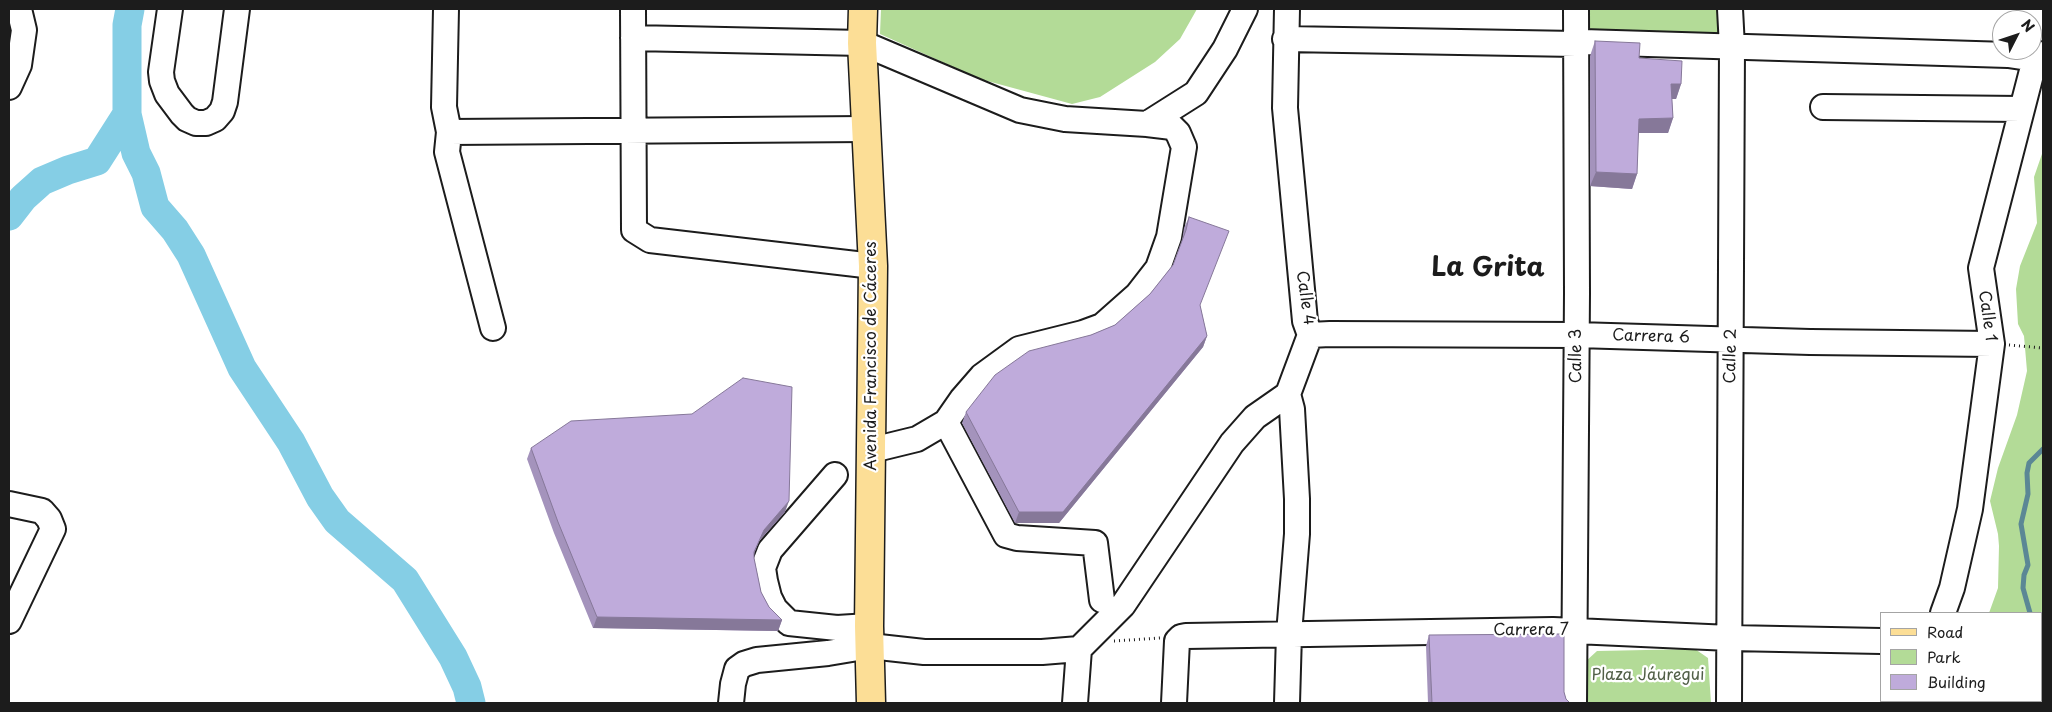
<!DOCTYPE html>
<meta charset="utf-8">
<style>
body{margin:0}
#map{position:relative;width:2052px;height:712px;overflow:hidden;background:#fff;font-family:"Playpen Sans",sans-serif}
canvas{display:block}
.frame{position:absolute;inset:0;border:10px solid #1c1c1c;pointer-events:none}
.legend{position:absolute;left:1880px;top:612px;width:162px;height:90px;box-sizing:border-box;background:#fff;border:1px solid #a4a4a4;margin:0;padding:6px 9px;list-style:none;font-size:15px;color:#1c1c1c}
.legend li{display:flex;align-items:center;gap:10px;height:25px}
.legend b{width:25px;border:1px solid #a4a4a4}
.north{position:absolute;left:1992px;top:10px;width:50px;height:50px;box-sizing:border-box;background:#fff;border:1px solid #a4a4a4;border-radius:50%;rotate:49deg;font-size:14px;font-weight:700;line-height:20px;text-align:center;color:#1c1c1c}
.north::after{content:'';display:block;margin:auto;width:18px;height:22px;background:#1c1c1c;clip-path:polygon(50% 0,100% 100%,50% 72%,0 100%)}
</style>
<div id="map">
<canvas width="2052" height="712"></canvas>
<div class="frame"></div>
<ul class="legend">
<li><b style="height:6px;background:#fcde96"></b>Road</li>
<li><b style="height:14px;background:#b3db97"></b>Park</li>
<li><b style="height:14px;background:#bfabdb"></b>Building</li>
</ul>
<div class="north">N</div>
</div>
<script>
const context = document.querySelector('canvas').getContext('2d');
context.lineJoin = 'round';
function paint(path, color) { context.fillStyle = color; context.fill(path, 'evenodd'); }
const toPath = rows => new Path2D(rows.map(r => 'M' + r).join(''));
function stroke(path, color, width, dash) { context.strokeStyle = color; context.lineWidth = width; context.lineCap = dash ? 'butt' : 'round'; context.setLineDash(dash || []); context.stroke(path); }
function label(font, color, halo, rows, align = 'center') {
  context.font = font + ' "Playpen Sans",sans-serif'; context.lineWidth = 4.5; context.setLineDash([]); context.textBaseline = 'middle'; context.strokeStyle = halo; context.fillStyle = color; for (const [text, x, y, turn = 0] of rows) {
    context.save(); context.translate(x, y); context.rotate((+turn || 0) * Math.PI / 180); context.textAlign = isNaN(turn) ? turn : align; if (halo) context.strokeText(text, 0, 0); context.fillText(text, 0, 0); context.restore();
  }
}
paint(toPath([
 [881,9,1197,9,1180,39,1155,62,1100,97,1072,104,980,79,880,34],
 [1583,9,1725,9,1725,47,1583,42],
 [2043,151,2043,673,2041,677,2041,613,1989,613,1998,588,1999,546,1998,534,1990,501,1998,468,2017,415,2027,371,2024,336,2018,324,2016,289,2020,266,2037,223,2034,177],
 [1695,649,1708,658,1711,703,1587,703,1585,662,1597,651],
 [1976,701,2040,701,2042,703,1978,703]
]), '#b3db97');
stroke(toPath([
 [2030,613,2023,588,2024,575,2028,565,2021,524,2028,494,2027,473,2029,463,2043,449],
 [2013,701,2014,703]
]), '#5b8795', 5);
stroke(toPath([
 [130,9,127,25,127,114,136,153,146,173,155,207,175,230,191,255,242,368,291,442,320,497,337,521,405,580,453,657,467,687,471,703],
 [9,216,23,198,42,181,68,170,97,161,127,114]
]), '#85cee5', 29);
const minor = toPath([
 [170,9,161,72,162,81,167,94,182,114,187,119,196,123,206,123,215,119,222,111,225,102,237,9],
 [446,9,444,107,449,132,447,152,493,328],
 [633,9,634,230,650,240,873,266],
 [1287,9,1285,108,1305,321,1310,335,1288,394,1292,409,1297,499,1297,534,1289,634,1287,703],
 [633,38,862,43,1020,110,1065,119,1147,124,1196,93,1225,49,1245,9],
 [1285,39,1576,44,1583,42,2008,55,2035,59],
 [9,87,19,65,24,30,19,9],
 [1823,107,2021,109],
 [449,132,867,129],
 [1310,335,1330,334,1577,335,1810,342,1992,344],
 [946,422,1006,535,1017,538,1095,543,1102,600],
 [872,450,917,439,946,422,962,399,982,376,1019,349,1083,333,1102,326,1137,295,1158,268,1169,237,1184,147,1178,133,1172,127,1147,124],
 [835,475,770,550,763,568,765,581,769,597,775,609,789,623,837,628,869,626],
 [9,504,42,511,49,519,53,529,9,621],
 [1943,613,1952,588,1970,509,1992,344,1981,268,2035,59,2043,54],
 [731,703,733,684,737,669,744,664,757,660,828,653,870,646,924,652,1042,652,1079,649],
 [1075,703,1079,649,1123,605,1232,443,1255,417,1288,394],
 [1174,703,1177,641,1181,637,1186,636,1553,630,1730,638,1881,641],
 [1574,703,1577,293,1576,9],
 [1729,703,1732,47,1730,9],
 [1933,703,1933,701]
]);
const major = toPath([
 [863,9,862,43,873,266,869,626,871,703]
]);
stroke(minor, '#1c1c1c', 28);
stroke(major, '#1c1c1c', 31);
stroke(toPath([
 [2009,345,2043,348],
 [1114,641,1160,638]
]), '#1c1c1c', 3, [1, 4]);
stroke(minor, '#fff', 24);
stroke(major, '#fcde96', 28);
paint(toPath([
 [1595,41,1639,58,1681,84,1676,99,1672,99,1673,118,1668,133,1638,133,1637,174,1632,189,1590,186,1590,56],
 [1189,217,1200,305,1207,336,1203,347,1059,523,1015,523,962,423,966,412,1091,335,1115,325,1150,294,1173,265,1182,241,1184,228],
 [531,448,785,512,759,541,754,554,754,558,761,592,769,607,782,620,778,631,593,628,554,533,527,459],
 [1429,635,1564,692,1566,699,1570,703,1428,703,1426,646]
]), '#a493bc');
paint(toPath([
 [1671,84,1681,84,1676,99,1666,99],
 [1673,118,1668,133,1633,133,1639,119],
 [1596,172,1637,174,1632,189,1590,186],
 [1207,336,1203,347,1059,523,1015,523,1019,512],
 [789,501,785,512,759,541,750,563,764,530],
 [597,617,782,620,778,631,593,628]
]), '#867899');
const building = toPath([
 [1595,41,1640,43,1639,58,1682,61,1681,84,1671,84,1673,118,1639,119,1637,174,1596,172,1595,41],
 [1189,217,1229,231,1200,305,1207,336,1063,512,1019,512,966,412,995,375,1029,351,1091,335,1115,325,1150,294,1173,265,1186,230,1189,217],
 [743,378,792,387,789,501,764,530,754,552,754,558,761,592,769,607,782,620,597,617,558,522,531,448,571,421,692,414,743,378],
 [1564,634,1564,692,1566,699,1570,703,1432,703,1429,635,1564,634]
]);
paint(building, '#bfabdb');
stroke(building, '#867899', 1);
label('16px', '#1c1c1c', '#fff', [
 ["Calle 4",1305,298,82],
 ["Calle 1",1987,316,82],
 ["Carrera 6",1651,337,2],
 ["Avenida Francisco de Cáceres",872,356,-90],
 ["Calle 3",1577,356,-90],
 ["Calle 2",1731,356,-89],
 ["Carrera 7",1531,631]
]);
label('16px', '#515f47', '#fff', [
 ["Plaza Jáuregui",1648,676]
]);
label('bold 26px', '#1c1c1c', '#fff', [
 ["La Grita",1488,269]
]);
</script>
